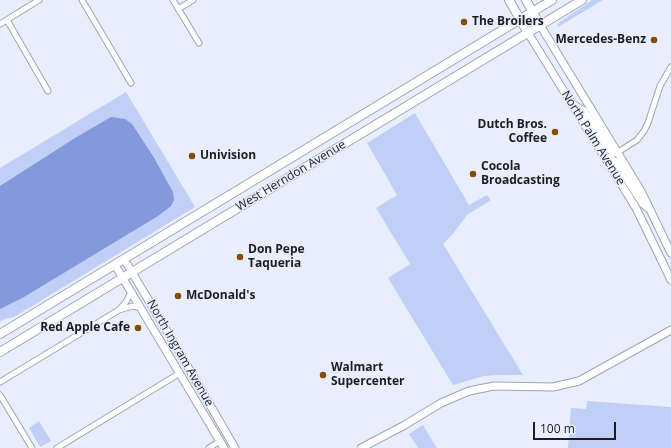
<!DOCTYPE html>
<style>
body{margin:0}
#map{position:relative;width:671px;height:448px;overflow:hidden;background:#e8eefc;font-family:"Open Sans",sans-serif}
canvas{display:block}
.scale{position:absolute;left:533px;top:422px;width:83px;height:18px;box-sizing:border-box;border:2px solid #1b1d22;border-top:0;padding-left:5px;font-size:12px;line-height:14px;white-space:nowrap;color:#1b1d22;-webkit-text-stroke:3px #e8eefc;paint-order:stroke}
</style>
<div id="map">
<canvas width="671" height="448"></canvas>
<div class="scale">100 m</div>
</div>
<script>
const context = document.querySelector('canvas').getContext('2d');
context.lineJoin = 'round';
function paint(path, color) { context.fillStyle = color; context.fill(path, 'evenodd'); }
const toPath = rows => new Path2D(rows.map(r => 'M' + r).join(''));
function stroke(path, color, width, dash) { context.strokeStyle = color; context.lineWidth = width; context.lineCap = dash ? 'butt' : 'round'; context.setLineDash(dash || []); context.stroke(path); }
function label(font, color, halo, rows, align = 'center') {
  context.font = font + ' "Open Sans",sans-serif'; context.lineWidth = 3; context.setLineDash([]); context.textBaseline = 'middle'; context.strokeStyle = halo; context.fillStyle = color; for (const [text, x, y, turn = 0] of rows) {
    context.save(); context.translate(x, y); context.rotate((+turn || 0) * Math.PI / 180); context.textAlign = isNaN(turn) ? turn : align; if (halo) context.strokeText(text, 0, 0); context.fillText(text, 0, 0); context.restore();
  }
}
paint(toPath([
 [592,0,603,0,558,27,557,24],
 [126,92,195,207,14,317,5,319,0,322,0,168],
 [415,113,469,205,487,195,491,200,467,215,452,235,443,244,523,375,498,375,484,376,453,385,388,278,410,264,376,208,397,195,367,143],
 [587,401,671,407,671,448,568,448,571,408,586,409],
 [39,421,51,441,40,447,29,428],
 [423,425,437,448,418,448,409,434]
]), '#c1cff6');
paint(toPath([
 [111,117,125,119,132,124,153,156,173,192,174,200,171,206,158,216,24,297,0,309,0,186,75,138]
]), '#8399dc');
const street = toPath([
 [82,0,131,83],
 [173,0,199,43],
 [178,9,193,0],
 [7,20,48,91],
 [0,24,39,0],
 [618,152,637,140,644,131,648,123,660,86,671,67],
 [119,310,133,306,141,308],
 [0,382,119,310,126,302,131,292],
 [0,395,32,448],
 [57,448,180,373],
 [209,448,220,441]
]);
const secondary = toPath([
 [540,25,641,191,671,253],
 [528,33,636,208,671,280],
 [574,105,584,111,607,148,614,153,618,152],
 [605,157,609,158,616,162,643,204,648,208],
 [124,259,174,343,235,448],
 [115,265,224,448],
 [361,448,403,426,441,403,469,391,494,386,553,387,579,381,671,330]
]);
const primary = toPath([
 [509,0,528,33],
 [526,0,540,25],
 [0,334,552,0],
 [0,352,582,0]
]);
stroke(street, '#9fa4b1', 7);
stroke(secondary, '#9fa4b1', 9);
stroke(primary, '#9fa4b1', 10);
stroke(street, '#fff', 5);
stroke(secondary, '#fff', 7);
stroke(primary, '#fff', 8);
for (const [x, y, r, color] of [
 [464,22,4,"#864c03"],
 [654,40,4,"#864c03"],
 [555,132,4,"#864c03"],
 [192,156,4,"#864c03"],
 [473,174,4,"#864c03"],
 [240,257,4,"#864c03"],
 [178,296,4,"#864c03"],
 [138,328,4,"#864c03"],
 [323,375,4,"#864c03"]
]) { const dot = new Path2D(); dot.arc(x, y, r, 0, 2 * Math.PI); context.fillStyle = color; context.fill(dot); stroke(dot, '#e8eefc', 1.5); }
label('bold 12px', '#1b1d22', '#e8eefc', [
 ["The Broilers",472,22],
 ["Mercedes-Benz",646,40,"right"],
 ["Dutch Bros.",547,125,"right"],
 ["Coffee",547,139,"right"],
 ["Univision",200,156],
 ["Cocola",481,167],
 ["Broadcasting",481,181],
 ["Don Pepe",248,250],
 ["Taqueria",248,264],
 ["McDonald's",186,296],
 ["Red Apple Cafe",130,328,"right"],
 ["Walmart",331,368],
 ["Supercenter",331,382]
], 'left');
label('12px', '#1b1d22', '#e8eefc', [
 ["North Palm Avenue",593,138,58],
 ["West Herndon Avenue",291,176,-31],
 ["North Ingram Avenue",180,353,60]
]);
</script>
